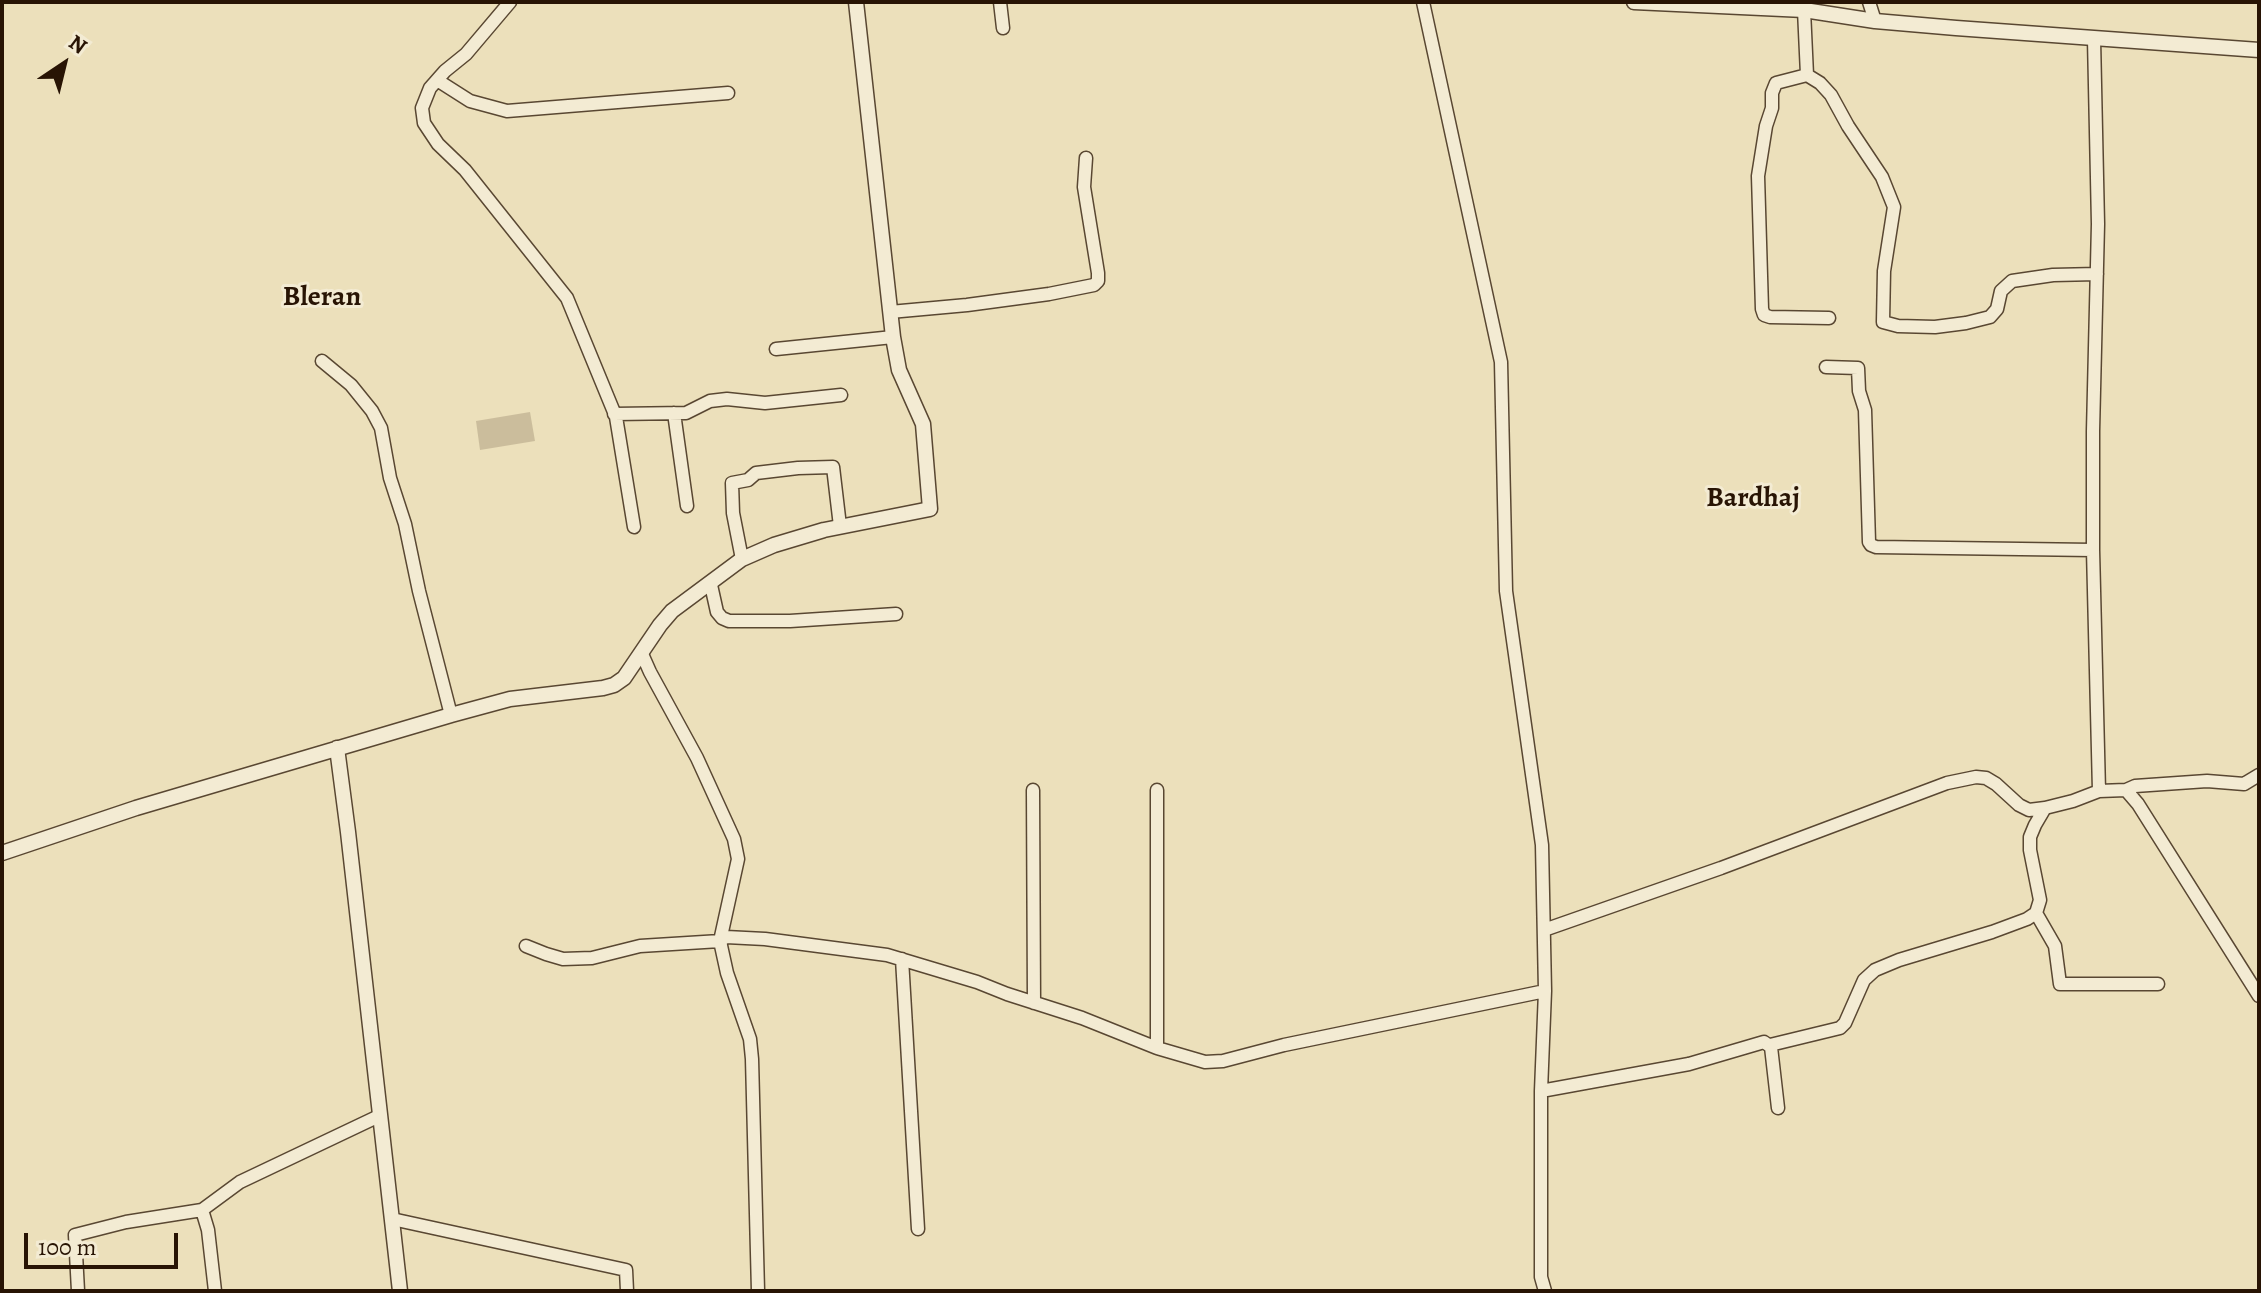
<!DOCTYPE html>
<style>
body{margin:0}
#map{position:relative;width:2261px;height:1293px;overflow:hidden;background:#ece0bb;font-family:Alegreya,serif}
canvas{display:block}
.frame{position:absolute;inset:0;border:4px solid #281404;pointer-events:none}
.north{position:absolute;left:24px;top:24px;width:80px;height:80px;-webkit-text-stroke:6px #f3ebd3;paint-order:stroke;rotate:35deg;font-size:22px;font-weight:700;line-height:32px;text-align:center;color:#281404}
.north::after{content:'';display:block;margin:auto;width:28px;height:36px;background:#281404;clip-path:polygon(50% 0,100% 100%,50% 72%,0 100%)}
.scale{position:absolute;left:24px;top:1233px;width:154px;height:36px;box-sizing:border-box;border:4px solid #281404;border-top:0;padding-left:10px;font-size:24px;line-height:28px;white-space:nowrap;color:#281404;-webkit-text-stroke:6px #f3ebd3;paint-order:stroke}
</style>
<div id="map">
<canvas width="2261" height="1293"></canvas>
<div class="frame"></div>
<div class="north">N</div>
<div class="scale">100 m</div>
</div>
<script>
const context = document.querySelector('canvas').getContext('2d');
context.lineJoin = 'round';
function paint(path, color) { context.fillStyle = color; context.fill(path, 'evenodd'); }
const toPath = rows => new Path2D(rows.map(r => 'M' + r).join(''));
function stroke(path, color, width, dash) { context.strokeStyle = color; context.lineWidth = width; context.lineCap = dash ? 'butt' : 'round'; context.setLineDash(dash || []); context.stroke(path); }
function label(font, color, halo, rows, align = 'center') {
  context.font = font + ' Alegreya,serif'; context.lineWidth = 6; context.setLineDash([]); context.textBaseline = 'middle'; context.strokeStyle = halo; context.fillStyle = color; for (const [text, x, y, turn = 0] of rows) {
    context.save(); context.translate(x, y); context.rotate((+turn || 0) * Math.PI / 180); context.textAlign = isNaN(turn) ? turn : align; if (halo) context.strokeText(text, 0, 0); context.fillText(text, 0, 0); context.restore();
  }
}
paint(toPath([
 [530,412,535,441,480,450,476,421]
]), '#cbbd9c');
const minor = toPath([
 [510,2,466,54,445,71,430,88,422,108,424,123,438,144,465,170,567,298,616,417,634,527],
 [1000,2,1003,28],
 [1423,2,1501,362,1506,591,1542,845,1545,991,1541,1091,1541,1277,1545,1291],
 [1869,2,1875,21],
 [1804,10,1807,75,1820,83,1831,95,1848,126,1882,177,1894,207,1884,271,1883,322,1898,326,1935,327,1966,323,1990,317,1997,309,2001,291,2012,281,2053,275,2097,274],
 [2094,39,2098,224,2093,431,2093,550,2099,791,2126,790,2138,804,2259,996],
 [1807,75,1776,83,1772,93,1772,108,1766,126,1758,176,1762,309,1764,315,1770,317,1829,318],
 [437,80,470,101,507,111,728,93],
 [890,312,967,305,1049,294,1094,285,1098,281,1098,273,1084,187,1086,158],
 [776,349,893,337],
 [322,361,351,385,372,411,381,428,390,478,405,524,419,591,451,715],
 [1826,367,1858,368,1859,391,1865,410,1869,542,1871,545,1876,547,2093,550],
 [674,413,687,506],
 [614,414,686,413,710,401,727,399,765,403,841,395],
 [742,559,733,513,732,483,748,480,756,473,798,468,833,467,840,526],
 [711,585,717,612,722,618,729,621,790,621,896,614],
 [642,654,650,672,697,758,734,839,738,859,720,941,727,973,750,1039,752,1059,758,1291],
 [1033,790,1034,1003],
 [1157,790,1157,1048],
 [2126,790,2135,786,2207,781,2244,784,2259,775],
 [2099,791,2073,801,2045,808,2035,825,2030,837,2030,850,2040,900,2036,913,2055,946,2060,984,2158,984],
 [1544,930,1721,868,1947,783,1976,777,1986,778,1996,784,2019,805,2029,810,2045,808],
 [526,946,546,954,563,959,592,958,640,946,720,941,726,937,765,939,887,955,977,982,1007,994,1082,1018,1157,1048,1205,1062,1223,1061,1284,1045,1545,991],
 [902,959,918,1229],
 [1770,1045,1840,1028,1845,1023,1864,980,1875,970,1899,960,1992,932,2027,919,2036,913],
 [1541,1091,1689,1064,1764,1042,1771,1047,1778,1108],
 [392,1219,626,1270,627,1291],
 [78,1291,75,1235,126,1222,202,1210],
 [215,1291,208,1230,202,1210,240,1182,379,1116]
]);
const tertiary = toPath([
 [1634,2,1804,10,1875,21,1956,28,2259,50],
 [337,748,348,832,400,1291],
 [2,853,136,808,451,715,510,699,603,688,614,685,624,678,660,625,672,611,742,559,774,545,824,530,930,509,923,424,899,370,893,337,856,2]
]);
stroke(minor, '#594732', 15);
stroke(tertiary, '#594732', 17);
stroke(minor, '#f3ebd3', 12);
stroke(tertiary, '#f3ebd3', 14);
label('bold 28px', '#281404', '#f3ebd3', [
 ["Bleran",322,298],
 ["Bardhaj",1753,499]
]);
</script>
